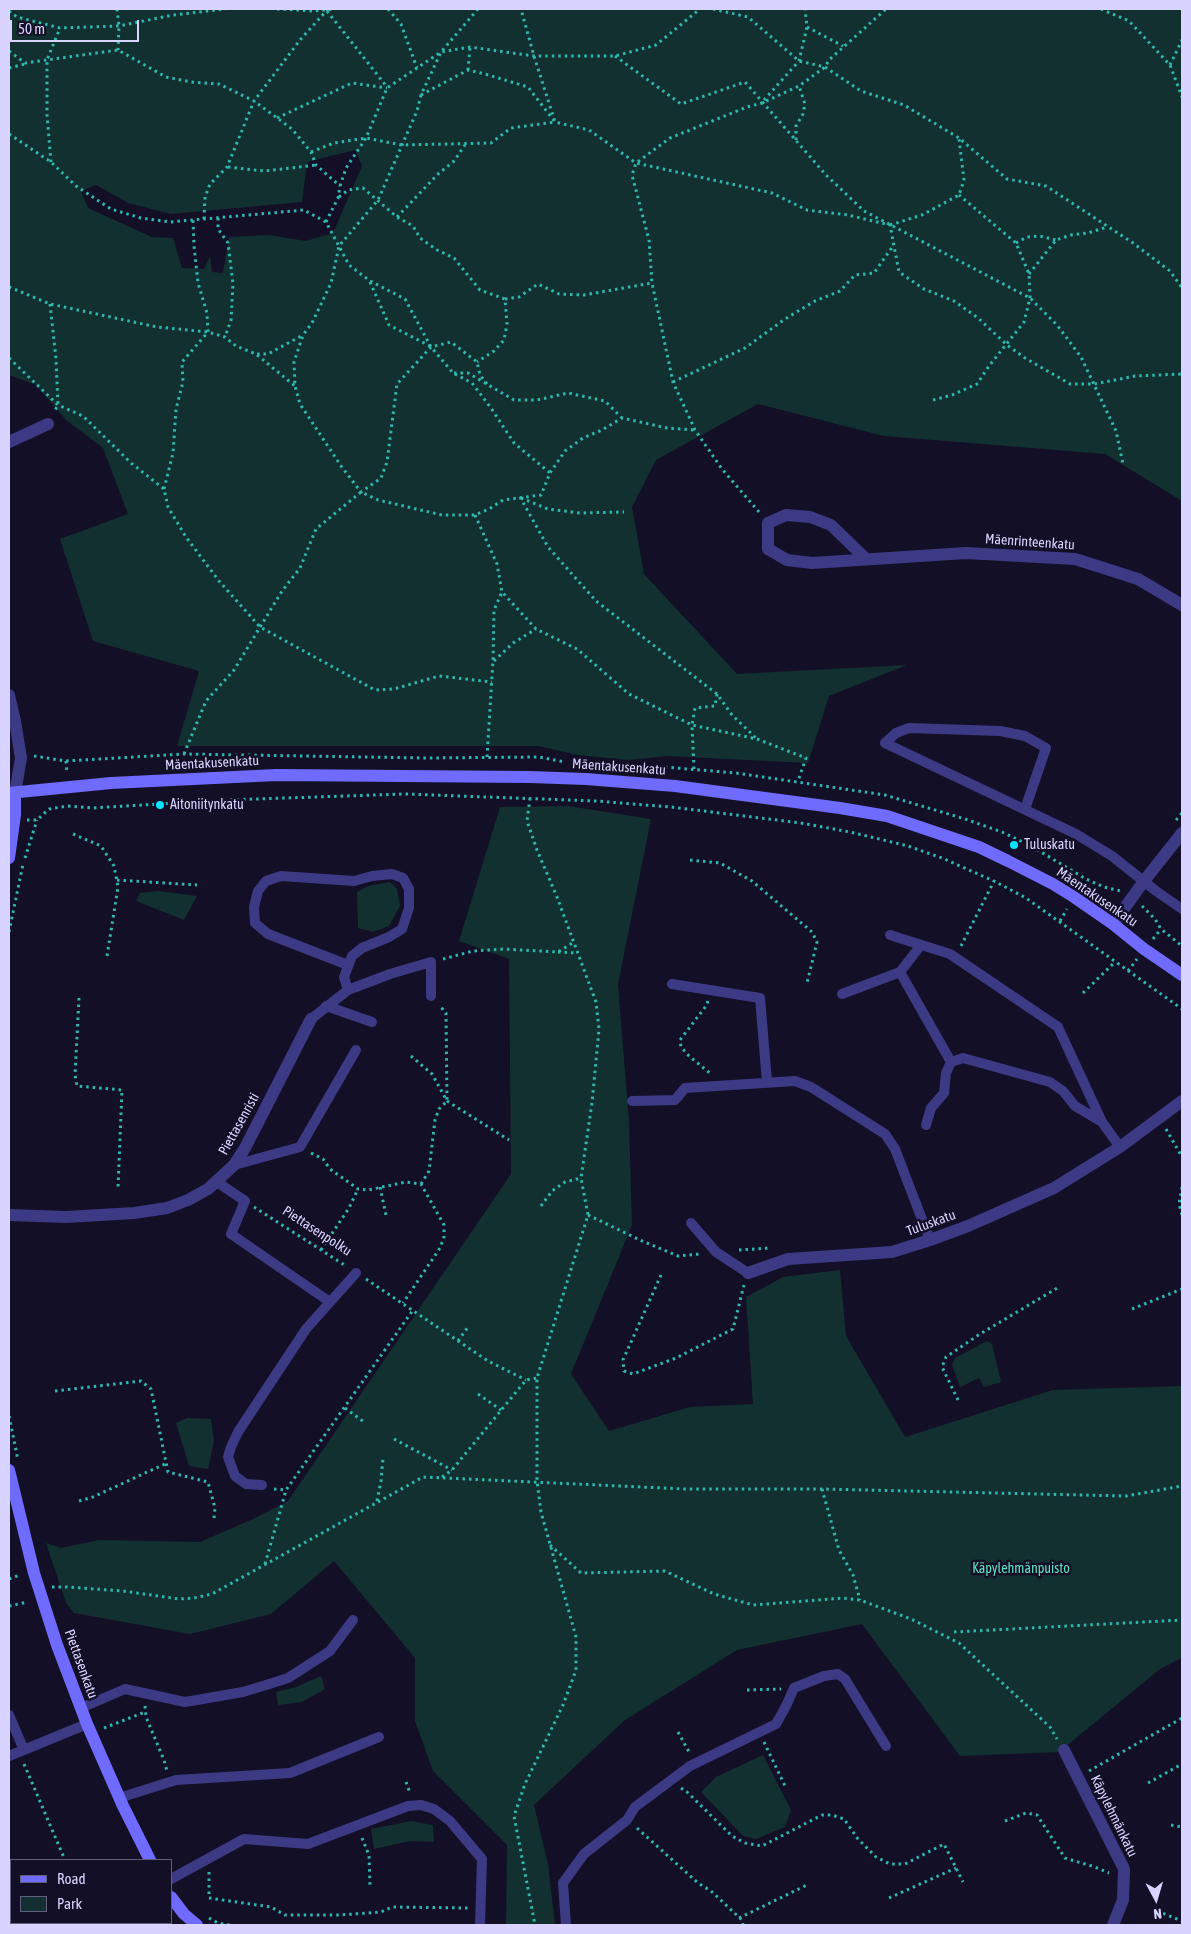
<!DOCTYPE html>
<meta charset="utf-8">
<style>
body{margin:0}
#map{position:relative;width:1191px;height:1934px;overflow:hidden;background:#130f26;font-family:"Asap Condensed",sans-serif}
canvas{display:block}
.frame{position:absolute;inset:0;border:10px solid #d9d4ff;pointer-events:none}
.legend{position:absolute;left:10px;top:1859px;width:162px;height:65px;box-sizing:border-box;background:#130f26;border:1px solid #625e7d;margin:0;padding:6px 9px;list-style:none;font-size:15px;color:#d9d4ff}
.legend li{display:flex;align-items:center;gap:10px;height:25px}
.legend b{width:25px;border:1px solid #625e7d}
.north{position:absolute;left:1131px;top:1874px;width:50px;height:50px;-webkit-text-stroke:4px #130f26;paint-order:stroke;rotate:174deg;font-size:14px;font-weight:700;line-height:20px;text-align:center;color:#d9d4ff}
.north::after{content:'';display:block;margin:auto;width:18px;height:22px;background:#d9d4ff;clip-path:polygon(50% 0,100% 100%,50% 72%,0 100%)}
.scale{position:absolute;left:10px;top:20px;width:129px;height:22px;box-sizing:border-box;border:2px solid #d9d4ff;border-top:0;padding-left:6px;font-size:15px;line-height:18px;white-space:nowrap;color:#d9d4ff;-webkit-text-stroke:4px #130f26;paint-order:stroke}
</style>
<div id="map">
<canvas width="1191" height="1934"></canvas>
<div class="frame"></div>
<ul class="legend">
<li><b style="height:6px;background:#6f6bff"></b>Road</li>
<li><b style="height:14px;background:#12302f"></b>Park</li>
</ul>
<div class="north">N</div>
<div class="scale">50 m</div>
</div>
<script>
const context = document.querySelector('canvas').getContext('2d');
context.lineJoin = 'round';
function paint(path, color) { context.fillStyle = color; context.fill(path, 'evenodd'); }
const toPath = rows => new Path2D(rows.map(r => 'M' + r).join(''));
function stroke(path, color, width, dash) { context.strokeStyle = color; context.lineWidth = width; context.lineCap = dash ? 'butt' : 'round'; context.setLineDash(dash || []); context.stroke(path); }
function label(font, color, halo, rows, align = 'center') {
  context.font = font + ' "Asap Condensed",sans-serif'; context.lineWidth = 5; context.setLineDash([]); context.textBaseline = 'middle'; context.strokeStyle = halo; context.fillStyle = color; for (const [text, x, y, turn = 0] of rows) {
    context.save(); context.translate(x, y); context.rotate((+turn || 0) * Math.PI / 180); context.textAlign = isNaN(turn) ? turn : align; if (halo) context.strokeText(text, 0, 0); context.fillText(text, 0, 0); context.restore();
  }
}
paint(toPath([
 [9,9,1182,9,1182,501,1105,454,884,436,758,404,656,460,632,507,644,574,737,674,907,665,829,696,808,763,668,756,628,760,578,755,538,746,177,746,199,671,93,641,60,539,128,514,103,448,66,420,36,385,9,375],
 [355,150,362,166,333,233,306,241,269,235,229,237,223,273,212,272,210,256,204,269,182,268,173,238,152,237,88,208,81,191,96,185,128,203,171,214,302,202,307,162],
 [568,806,651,819,618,984,629,1122,632,1225,571,1374,609,1431,690,1407,753,1404,746,1297,783,1277,840,1270,846,1336,905,1437,1053,1390,1182,1386,1182,1658,1160,1669,1059,1752,960,1756,862,1624,737,1650,625,1720,534,1805,548,1864,555,1925,506,1925,507,1845,433,1771,415,1721,415,1658,334,1561,271,1614,190,1634,74,1613,66,1603,46,1543,61,1548,99,1540,200,1542,253,1519,288,1501,511,1174,509,959,459,941,500,807],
 [390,882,397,889,400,906,389,926,373,932,358,928,357,892,368,886],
 [158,891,197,896,184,920,136,901,140,893],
 [987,1341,992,1344,1001,1382,984,1387,979,1378,960,1387,952,1365,955,1358],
 [187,1418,211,1419,214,1441,208,1469,189,1466,176,1423],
 [321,1676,325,1689,302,1702,278,1705,276,1692,296,1687],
 [763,1755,791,1810,785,1827,756,1839,743,1836,701,1792,716,1777],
 [411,1821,433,1825,434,1842,410,1841,374,1849,371,1829]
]), '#12302f');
stroke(toPath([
 [117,9,119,26,118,50],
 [277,9,314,11,335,9],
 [388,9,401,24,417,68],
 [478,9,441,52,421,95,417,111,378,200,339,246,331,283,312,323,303,335,294,362,295,386,300,404,341,466,361,492,381,478,387,462,397,384,431,347,451,342,477,362,480,375,487,384],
 [713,9,748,17,799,61,825,67,861,91,904,105,959,138,1007,179,1046,186,1133,243,1170,271,1182,288],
 [1101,9,1129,21,1170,65,1182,97],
 [9,11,17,17,60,28,119,26,173,15,226,9],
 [327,11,387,87],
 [807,27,843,46],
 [9,51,25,63,118,50,166,77,191,82,219,84,254,101,292,129,311,152,316,165,340,186],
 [615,56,681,104,745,82,826,175,864,211,1030,298,1057,325,1081,357,1116,431,1123,464],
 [1170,65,1182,40],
 [9,68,25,64],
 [468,70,470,47],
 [421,95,468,70,485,74,528,87,555,122,589,130,636,163,772,193,807,210,848,215,890,225,899,272,924,289,954,301,978,318,1007,345,1025,358,1070,384,1094,384,1135,376,1182,374],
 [764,100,799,61,807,27,805,9],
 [277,118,352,83,387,88],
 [9,134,51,162,76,186,111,209,141,218,170,222,304,210,326,222,349,265,370,281,405,299,431,347,453,373,472,383,491,408,514,443,550,473],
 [796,140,796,126,803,114,805,104,799,86],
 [311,152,334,143,366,138,402,145,491,143,511,128,555,122,534,56,521,9],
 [51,162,47,115,47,60,60,28],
 [228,167,264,171,316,165],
 [339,197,348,190,363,188,397,217,413,226,420,238,437,250,454,258,480,290,505,299,507,324,504,340,494,351,477,362],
 [397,217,438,174,454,161,465,145],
 [218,218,218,229,228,243,233,284,231,320,225,337],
 [204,219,205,197,210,184,227,167,254,101,300,40,328,9],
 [326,222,338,198,340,186,346,168,366,138,387,88,441,52,470,47,534,56,615,56,656,45,700,9],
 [890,225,922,215,959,195,964,180,959,139],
 [1016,243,1027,237,1040,236,1056,240],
 [1029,274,1056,240,1071,235,1088,233,1107,227],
 [370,282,389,325,430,346],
 [9,287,50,304,157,327,208,332,225,337,236,346,256,354,295,386],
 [505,299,519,297,538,284,559,294,584,295,652,283],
 [50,304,56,359,58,405,54,412],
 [257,354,268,354,303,335],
 [9,358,58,405,83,416,131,463,164,489,168,507,186,537,219,581,260,627,375,690,394,689,439,676,492,682],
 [454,373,468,373,514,400,537,400,568,393,605,401,622,418],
 [673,382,745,348,785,319,815,301,840,291,855,275,874,273,893,246],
 [933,400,952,395,977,384,989,366,1024,322,1030,298,1029,274,1016,243,959,195],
 [164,489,173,453,176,409,183,382,182,362,208,332,207,313,198,283,194,246,193,219],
 [520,497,548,547,596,601,717,694,732,715,757,739],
 [521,498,548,509,580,513,624,512],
 [759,512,722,469,695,430,673,382,652,283,649,240,632,175,636,163,670,138,747,107,762,103,799,86,825,67,829,60,886,9],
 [475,515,497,564,502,592,536,629,577,649,629,694,692,725,757,739,806,758,798,781],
 [494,661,513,643,536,629],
 [184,754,206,701,234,670,282,591,300,568,316,529,361,492,378,500,442,515,475,515,489,509,503,500,541,495,550,473,565,451,583,438,602,430,622,418,667,428,695,430],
 [34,756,66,761,184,754,425,758,539,757,564,762],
 [487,757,493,661,494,610,502,592],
 [66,761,67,773],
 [652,768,664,767,736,773,885,795,965,819,1002,832,1031,846,1086,879,1104,887,1121,891],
 [694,769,692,725,695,708,715,706,717,694],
 [530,798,527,821,537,850,557,897,596,1002,599,1029,592,1103,581,1178,588,1215,537,1378,537,1481,541,1512,576,1637,576,1670,563,1705,525,1784,514,1816,535,1925],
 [27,820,37,820,49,809,68,806,92,808,226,800,405,794,596,801,671,807,801,823,850,832,908,846,942,858,994,881,1026,898,1182,1009],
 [1176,820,1182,813],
 [73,834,101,846,114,866,118,887,107,956],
 [25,858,37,820],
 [690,860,720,863,752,881,812,932,817,942,807,983],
 [117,880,197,885],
 [1142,906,1155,919,1161,929,1182,946],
 [1060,921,1067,909],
 [9,932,23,864],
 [1153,939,1161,929],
 [961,946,994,881],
 [558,952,577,953],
 [443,959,473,951,504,949,558,952,574,942],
 [1128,971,1137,959],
 [1083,993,1115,962],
 [79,998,75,1075,77,1086,122,1090,118,1188],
 [708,1001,706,1006,680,1040,681,1047,689,1056,711,1074],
 [411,1056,432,1074,447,1101,509,1140],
 [1166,1129,1182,1157],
 [311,1153,323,1159,330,1169,358,1189,368,1190,406,1182,421,1184,444,1225,444,1237,440,1248,403,1303],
 [421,1184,429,1171,435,1120,439,1109,447,1101,446,1013,440,1006],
 [380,1187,386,1215],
 [1182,1187,1179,1204,1182,1215],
 [541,1206,552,1191,565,1182,581,1178],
 [254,1207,346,1266],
 [588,1215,640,1240,678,1256,700,1254],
 [321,1250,349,1208,358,1189],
 [739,1250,770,1248],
 [661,1275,623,1360,624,1371,633,1374,676,1358,733,1329,744,1285],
 [366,1279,488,1361,526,1380],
 [1132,1309,1182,1289],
 [458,1341,468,1327],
 [55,1391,141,1381,151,1389,168,1472,208,1482,215,1508,214,1518],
 [478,1394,501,1410],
 [958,1400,942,1367,946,1357,980,1334,1059,1287],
 [345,1408,364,1422],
 [9,1416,18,1460],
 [394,1439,452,1470],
 [442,1477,452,1470,526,1380,537,1378],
 [274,1489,286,1490],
 [822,1489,839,1550,853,1575,860,1600],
 [79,1501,93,1497,167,1463],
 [377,1501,381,1481,383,1458],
 [550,1545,581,1573,665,1571,714,1594,753,1605,843,1598,860,1600,911,1619,959,1643,1050,1727,1057,1739],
 [265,1564,286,1490,413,1310],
 [9,1579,20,1575],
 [52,1587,67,1587,123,1591,179,1599,194,1598,212,1594,423,1477,685,1489,822,1489,1126,1496,1182,1486],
 [9,1606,28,1602],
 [954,1632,1182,1620],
 [747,1690,781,1689],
 [145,1706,146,1717,164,1760,167,1771],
 [104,1728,145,1712],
 [678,1732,689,1752],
 [764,1742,786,1788],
 [24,1764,65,1860],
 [1089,1771,1182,1718],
 [406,1782,410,1793],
 [1148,1783,1182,1764],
 [681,1788,687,1792,732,1836,745,1843,762,1846,822,1815,832,1815,844,1819,858,1839,876,1857,890,1864,905,1864,944,1844,963,1882],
 [1005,1821,1026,1813,1037,1815,1065,1858,1095,1867,1109,1873],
 [1171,1825,1182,1827],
 [637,1828,698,1883,711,1891,742,1920,743,1925],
 [362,1838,369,1855,370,1886],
 [9,1870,11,1874],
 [209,1872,209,1898,271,1907,285,1915,340,1915,381,1912,392,1907,468,1908],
 [889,1898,956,1868],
 [1157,1911,1182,1921],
 [209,1918,218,1923,230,1925],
 [739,1918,809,1884]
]), '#2fb8b0', 3, [2.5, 4]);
stroke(toPath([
 [1025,809,1046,748,1025,736,1000,731,909,728,896,733,885,743,1076,834,1112,856,1156,891,1182,909],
 [890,935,950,954,1058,1027,1102,1122],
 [900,972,951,1062,963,1058,1050,1082,1063,1091,1075,1106,1102,1122,1120,1147],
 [672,984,760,998,767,1082],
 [348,990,344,977,352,956,362,948,389,937,402,929,409,908,409,889,403,878,392,874,372,876,354,881,281,876,266,881,258,891,254,907,255,923,268,934,348,965],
 [842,994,900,972,921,945],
 [326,1006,372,1022],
 [311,1019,348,990,390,974,431,962,431,996],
 [632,1101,675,1100,685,1088,795,1081,811,1087,885,1134,895,1149,930,1240],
 [926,1125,931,1108,944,1093,946,1073,951,1062],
 [234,1165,300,1147,356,1050],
 [217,1182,245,1201,231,1234,330,1302],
 [691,1223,716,1252,748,1273],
 [262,1485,246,1484,235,1476,228,1457,231,1447,238,1432,306,1329,356,1273],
 [81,1708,125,1689,185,1702,243,1692,266,1685,288,1678,330,1651,353,1620],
 [9,1715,24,1750],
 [9,1756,87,1724],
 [119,1798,176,1780,290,1773,379,1737],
 [171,1879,244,1839,308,1844,408,1806,421,1805,434,1809,450,1821,482,1859,480,1925],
 [118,1925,118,1923],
 [566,1925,563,1883,584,1854,627,1820,635,1807,690,1766,776,1724,786,1706,794,1688,824,1676,838,1674,845,1679,886,1746]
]), '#3d3a85', 10);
stroke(toPath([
 [9,442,48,424],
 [866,559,831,525,818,520,810,517,786,515,768,523,768,549,787,560,812,563,966,553,1075,559,1138,579,1182,605],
 [9,695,15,721,21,758,15,793],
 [1113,924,1144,881,1182,833],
 [9,1215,66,1217,134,1213,167,1208,188,1200,208,1189,234,1165,245,1148,311,1019],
 [748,1273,788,1259,892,1252,930,1240,968,1226,1054,1188,1120,1147,1182,1101],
 [1064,1750,1124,1869,1123,1900,1113,1925]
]), '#3d3a85', 12);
stroke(toPath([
 [9,793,111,783,276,775,530,777,586,779,675,786,840,808,887,816,979,847,1008,861,1053,884,1074,897,1113,924,1144,949,1182,975],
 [9,858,15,815,15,793],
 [9,1470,34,1573,57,1645,87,1724,123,1806,150,1860],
 [171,1897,184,1914,197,1925]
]), '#6f6bff', 12);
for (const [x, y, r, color] of [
 [160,805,5,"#00e5ff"],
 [1014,845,5,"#00e5ff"]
]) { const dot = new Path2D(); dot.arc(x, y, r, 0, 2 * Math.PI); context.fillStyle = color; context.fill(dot); stroke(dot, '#130f26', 2); }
label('14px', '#d9d4ff', '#130f26', [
 ["Mäenrinteenkatu",1030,542,4],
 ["Mäentakusenkatu",212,763,-3],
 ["Mäentakusenkatu",619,767,4],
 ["Mäentakusenkatu",1097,897,34],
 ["Piettasenristi",239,1124,-61],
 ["Tuluskatu",931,1223,-20],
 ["Piettasenpolku",317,1231,33],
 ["Piettasenkatu",81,1664,70],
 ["Käpylehmänkatu",1114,1816,64]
]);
label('14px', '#d9d4ff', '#130f26', [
 ["Aitoniitynkatu",170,805],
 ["Tuluskatu",1024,845]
], 'left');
label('14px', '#5fe0c0', '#130f26', [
 ["Käpylehmänpuisto",1021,1569]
]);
</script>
